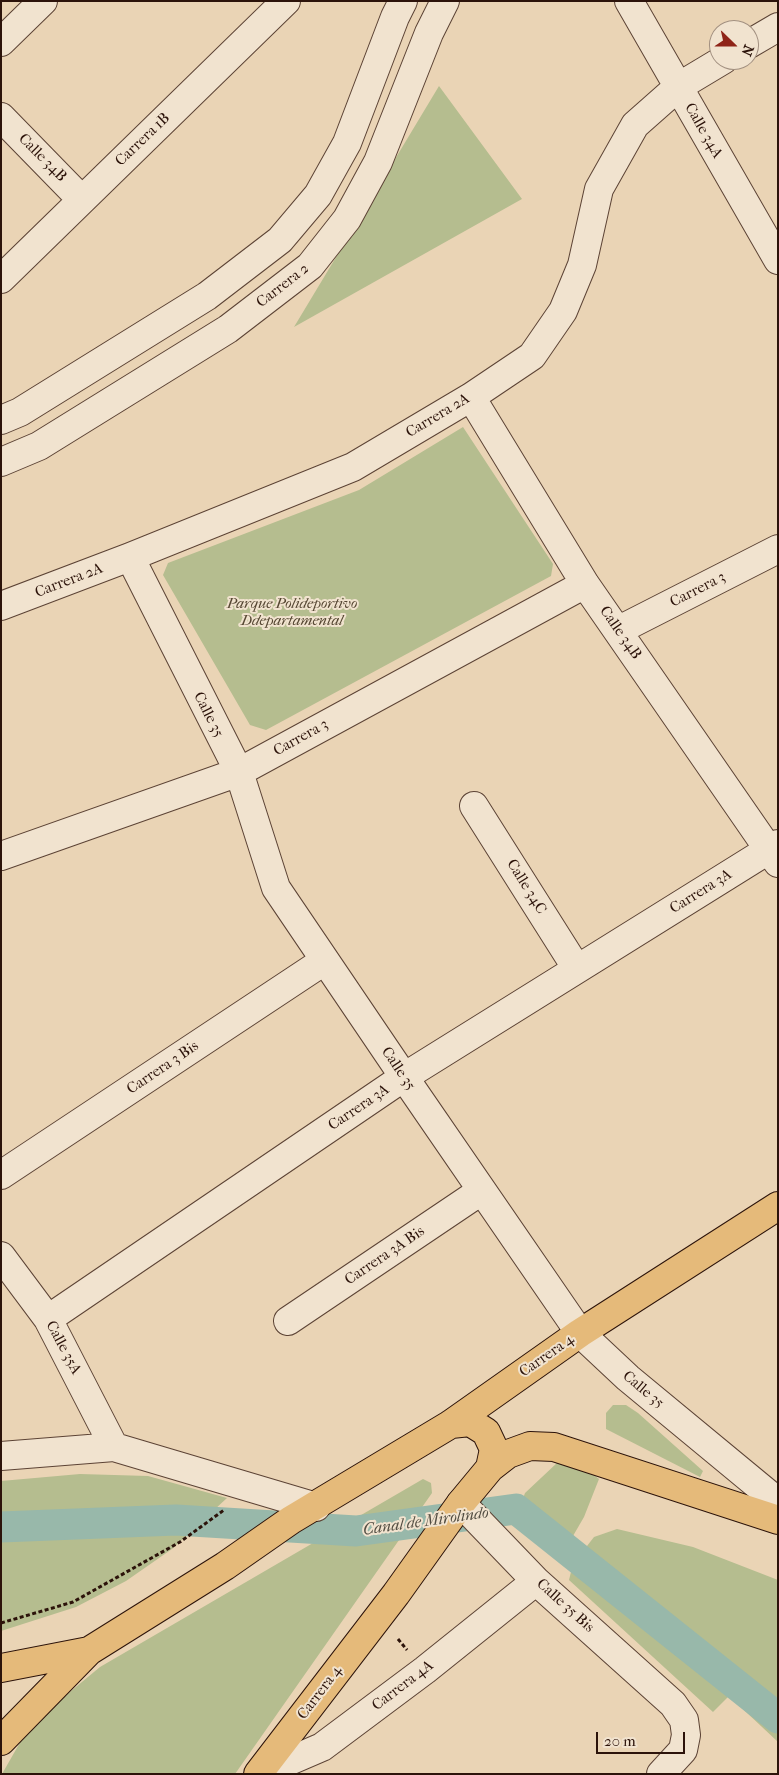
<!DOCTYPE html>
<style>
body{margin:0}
#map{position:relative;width:779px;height:1775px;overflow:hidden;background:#ead4b5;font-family:"IM FELL French Canon",serif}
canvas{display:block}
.frame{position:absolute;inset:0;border:2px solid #2c130a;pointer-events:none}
.north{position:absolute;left:709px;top:20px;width:50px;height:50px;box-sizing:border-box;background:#f1e3cf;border:1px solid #a29080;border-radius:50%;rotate:112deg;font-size:14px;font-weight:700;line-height:20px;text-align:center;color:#2c130a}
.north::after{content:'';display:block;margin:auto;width:18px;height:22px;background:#8f2418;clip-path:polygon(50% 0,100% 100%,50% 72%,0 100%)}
.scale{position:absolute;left:596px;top:1732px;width:89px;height:22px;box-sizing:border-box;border:2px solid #2c130a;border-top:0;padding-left:6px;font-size:15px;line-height:18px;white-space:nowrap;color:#2c130a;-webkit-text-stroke:4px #f1e3cf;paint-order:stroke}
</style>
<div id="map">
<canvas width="779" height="1775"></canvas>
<div class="frame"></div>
<div class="north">N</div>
<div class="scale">20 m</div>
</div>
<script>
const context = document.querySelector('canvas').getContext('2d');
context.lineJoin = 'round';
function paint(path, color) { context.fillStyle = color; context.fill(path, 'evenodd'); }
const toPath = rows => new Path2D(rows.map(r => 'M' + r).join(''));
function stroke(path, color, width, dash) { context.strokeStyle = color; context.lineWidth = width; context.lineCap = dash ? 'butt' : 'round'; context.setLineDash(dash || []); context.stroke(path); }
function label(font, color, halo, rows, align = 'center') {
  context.font = font + ' "IM FELL French Canon",serif'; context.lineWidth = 4; context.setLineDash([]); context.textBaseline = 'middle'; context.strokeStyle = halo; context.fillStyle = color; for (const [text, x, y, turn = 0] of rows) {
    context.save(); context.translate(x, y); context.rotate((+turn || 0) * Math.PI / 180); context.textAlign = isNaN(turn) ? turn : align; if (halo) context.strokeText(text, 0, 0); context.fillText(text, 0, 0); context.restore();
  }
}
paint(toPath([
 [439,86,522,199,294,327],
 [463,427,553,564,551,576,266,730,250,725,163,575,168,563,359,490],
 [613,1405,626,1405,638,1413,703,1471,700,1477,606,1429,606,1413],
 [558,1462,580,1464,599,1479,584,1517,559,1560,544,1532,516,1517,525,1493],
 [80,1474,148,1476,227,1498,172,1549,126,1581,76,1607,1,1631,1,1481],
 [423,1479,431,1483,432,1493,235,1774,2,1774,30,1725,100,1667],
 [617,1529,693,1547,778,1580,778,1742,729,1696,713,1712,569,1580,573,1564,594,1537]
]), '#b5bd8f');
stroke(toPath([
 [1,1527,176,1520,356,1531,516,1509,778,1718]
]), '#98b8aa', 31);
const minor = toPath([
 [629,1,778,260],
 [1,42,43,1],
 [749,44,778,27],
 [1,117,82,200],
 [1,279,286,1],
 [471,397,585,584,778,863],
 [1,420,20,412,207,296,280,240,318,195,347,143,395,17,403,1],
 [1,462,39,446,228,329,310,266,347,219,378,162,429,33,445,1],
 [130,557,239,772,276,888,404,1077,580,1333,628,1378,778,1502],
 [1,606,130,557,353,467,471,397,532,356,563,311,582,265,599,189,635,125,678,87,723,60],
 [619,630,778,549],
 [474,806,577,969],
 [1,856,239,772,585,584],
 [1,1175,324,961],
 [1,1256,48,1319,114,1447],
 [48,1319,404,1077,778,844],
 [288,1321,481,1191],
 [1,1456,114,1447,316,1507],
 [461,1503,536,1581,673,1704,684,1720,686,1735,683,1750,661,1774],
 [259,1774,322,1747,425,1670,536,1581]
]);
const major = toPath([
 [451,1424,470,1422,486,1432,494,1449,490,1468],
 [1,1668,89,1651,225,1566,291,1520,451,1424,580,1333,778,1206],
 [1,1741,89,1651],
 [258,1774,396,1594,461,1503,490,1468,508,1454,530,1446,554,1447,778,1520]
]);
stroke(minor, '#5c4335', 30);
stroke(major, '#2c130a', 30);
stroke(toPath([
 [1,1623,73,1602,180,1542,224,1510],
 [398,1639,407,1650]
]), '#2c130a', 3, [4, 2.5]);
stroke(minor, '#f1e3cf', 28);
stroke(major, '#e5ba7a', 28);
label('15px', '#2c130a', '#f1e3cf', [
 ["Calle 34A",703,131,60],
 ["Carrera 1B",143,140,-44],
 ["Calle 34B",42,158,45],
 ["Carrera 2",283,286,-38],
 ["Carrera 2A",438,416,-31],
 ["Carrera 2A",69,581,-21],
 ["Carrera 3",698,590,-27],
 ["Calle 34B",620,633,55],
 ["Calle 35",208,715,63],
 ["Carrera 3",301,738,-29],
 ["Calle 34C",526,887,58],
 ["Carrera 3A",701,892,-32],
 ["Carrera 3 Bis",163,1068,-34],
 ["Calle 35",398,1069,56],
 ["Carrera 3A",359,1108,-34],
 ["Carrera 3A Bis",385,1256,-34],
 ["Calle 35A",63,1348,62],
 ["Carrera 4",547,1356,-35],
 ["Calle 35",643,1390,40],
 ["Calle 35 Bis",565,1606,42],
 ["Carrera 4A",403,1686,-37],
 ["Carrera 4",320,1693,-53]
]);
label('italic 15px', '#554632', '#f1e3cf', [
 ["Parque Polideportivo",292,604],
 ["Ddepartamental",292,621]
]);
label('italic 16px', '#524d42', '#f1e3cf', [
 ["Canal de Mirolindo",426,1522,-8]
]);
</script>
